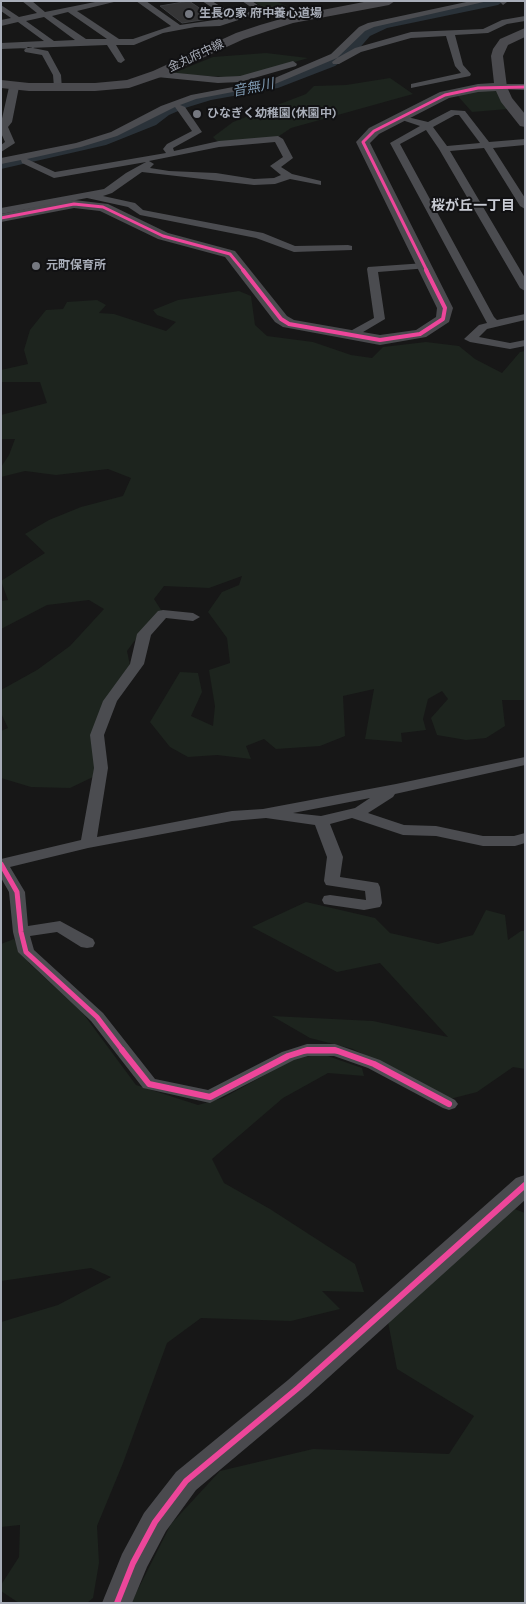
<!DOCTYPE html>
<meta charset="utf-8">
<style>
body{margin:0}
#map{position:relative;width:526px;height:1604px;overflow:hidden;background:#171717;font-family:Karla,sans-serif}
canvas{display:block}
.frame{position:absolute;inset:0;border:2px solid #a8adb8;pointer-events:none}
</style>
<div id="map">
<canvas width="526" height="1604"></canvas>
<div class="frame"></div>
</div>
<script>
const context = document.querySelector('canvas').getContext('2d');
context.lineJoin = 'round';
function paint(path, color) { context.fillStyle = color; context.fill(path, 'evenodd'); }
const toPath = rows => new Path2D(rows.map(r => 'M' + r).join(''));
function stroke(path, color, width, dash) { context.strokeStyle = color; context.lineWidth = width; context.lineCap = dash ? 'butt' : 'round'; context.setLineDash(dash || []); context.stroke(path); }
function label(font, color, halo, rows, align = 'center') {
  context.font = font + ' Karla,"Noto Sans JP",sans-serif'; context.lineWidth = 4; context.setLineDash([]); context.textBaseline = 'middle'; context.strokeStyle = halo; context.fillStyle = color; for (const [text, x, y, turn = 0] of rows) {
    context.save(); context.translate(x, y); context.rotate((+turn || 0) * Math.PI / 180); context.textAlign = isNaN(turn) ? turn : align; if (halo) context.strokeText(text, 0, 0); context.fillText(text, 0, 0); context.restore();
  }
}
paint(toPath([
 [253,1,275,1,287,6,283,10,269,11],
 [266,53,308,58,252,75,227,77,171,74,213,57],
 [390,78,413,94,291,128,276,138,219,143,213,137,233,122,306,94,314,86,346,85],
 [496,89,508,109,472,112,456,94],
 [239,291,251,296,255,325,267,336,313,342,351,355,372,358,383,347,426,342,459,346,475,359,502,373,520,352,525,351,525,700,502,700,505,726,486,738,466,740,437,735,431,718,448,699,442,691,428,699,423,719,426,730,401,733,402,742,365,739,374,689,343,696,345,736,320,746,276,749,264,739,246,746,251,759,217,755,188,757,170,747,150,722,180,672,198,673,202,692,191,716,213,726,215,706,209,670,230,663,227,638,208,612,222,592,239,585,242,576,209,588,164,586,154,599,163,613,141,632,127,651,131,670,107,700,93,777,70,788,31,787,1,778,1,731,8,728,1,713,1,690,37,670,70,646,104,609,89,600,47,605,1,629,1,601,8,600,1,581,45,553,25,534,49,520,81,507,123,496,131,478,108,469,56,475,25,471,1,477,1,467,9,455,15,439,1,439,1,415,47,403,40,382,1,382,1,370,28,364,24,350,30,330,46,310,63,309,67,302,97,300,106,305,99,313,114,314,166,331,176,322,157,315,153,310,178,300],
 [306,902,375,918,390,933,438,944,473,935,486,910,505,915,508,940,521,931,525,931,525,1069,513,1067,477,1092,450,1099,353,1049,310,1038,272,1016,373,1021,448,1037,380,963,337,972,252,927],
 [14,939,29,963,82,1012,136,1085,198,1105,223,1098,294,1059,322,1054,362,1068,364,1076,328,1073,283,1098,212,1159,224,1183,270,1209,355,1264,364,1292,322,1291,340,1309,291,1321,201,1318,167,1343,123,1463,97,1526,99,1563,93,1598,87,1603,19,1603,1,1591,1,1585,19,1557,20,1525,1,1527,1,1322,58,1305,111,1277,91,1268,1,1281,1,944],
 [512,1208,525,1213,525,1603,131,1603,171,1524,220,1471,313,1449,449,1454,474,1416,397,1369,388,1322]
]), '#1d241e');
paint(toPath([
 [479,1,504,1,498,5,387,28,370,36,357,51,335,66,278,88,211,100,185,108,169,115,156,125,106,145,1,169,1,161,97,139,146,119,159,109,175,102,209,92,270,81,325,60,347,45,360,30,378,22,479,1]
]), '#2a3239');
const building = toPath([
 [189,1,214,18,182,23,160,6,189,1]
]);
paint(building, '#353536');
stroke(building, '#3f4043', 1);
paint(toPath([
 [22,1,32,1,45,12,100,1,118,1,77,11,119,39,133,39,171,26,136,1,146,1,180,25,228,18,202,1,212,1,236,16,255,10,242,1,252,1,266,11,220,26,195,27,163,33,134,45,116,45,125,60,121,63,118,62,107,45,1,49,1,43,44,41,18,22,1,26,1,20,11,18,1,11,1,5,19,17,37,13,22,1],
 [68,12,107,39,86,39,52,16,68,12],
 [44,17,75,40,54,41,26,21,44,17],
 [471,1,488,1,374,27,365,31,337,58,355,48,411,32,483,29,502,20,525,16,525,21,507,24,488,33,455,35,463,65,471,74,470,76,411,88,411,84,461,73,455,66,446,36,411,38,361,52,339,64,333,64,332,62,337,58,275,84,196,99,180,105,185,107,202,132,173,148,174,151,219,141,278,136,283,139,293,158,281,167,292,174,321,181,321,185,290,179,275,184,254,185,142,172,112,193,103,196,135,203,143,210,263,233,295,246,348,245,352,246,352,250,294,252,256,238,140,215,128,207,87,198,1,214,1,208,104,189,126,173,146,162,54,178,22,163,21,160,1,164,1,158,76,143,111,132,161,106,191,95,270,80,331,54,359,27,368,23,471,1],
 [175,107,192,131,167,144,163,149,166,153,55,172,27,159,81,147,117,136,175,107],
 [275,142,283,157,270,166,281,175,274,178,254,179,216,173,169,171,150,168,154,164,149,161,219,147,275,142],
 [499,1,507,1,507,2,503,5,499,1],
 [28,47,48,51,61,75,62,89,54,87,53,75,42,55,25,52,24,50,28,47],
 [293,61,297,64,296,66,240,82,218,83,157,77,153,74,157,71,218,77,240,76,293,61],
 [14,84,19,87,12,122,8,127,15,143,1,152,1,145,5,142,1,133,1,123,9,87,14,84],
 [501,84,525,84,525,90,498,89,496,87,501,84],
 [451,110,465,111,489,142,525,139,525,145,493,148,525,198,525,209,520,206,484,148,450,151,525,278,525,291,520,288,439,149,426,130,400,144,494,317,497,320,525,314,525,320,487,329,479,337,510,343,525,340,525,346,510,349,470,342,464,339,479,325,487,323,390,143,420,126,399,119,399,115,428,122,451,110],
 [455,115,459,115,480,143,447,146,433,127,455,115],
 [425,263,429,264,429,268,378,272,385,319,353,338,345,338,345,334,374,318,367,269,368,267,425,263],
 [163,610,193,613,200,617,193,621,166,618,151,635,144,664,117,701,104,735,108,768,97,837,232,811,263,809,396,784,525,757,525,765,395,794,393,797,368,813,404,825,436,826,483,836,514,836,525,833,525,843,515,846,483,846,436,836,403,835,352,818,330,824,343,857,340,877,372,882,378,883,380,887,382,903,380,907,364,910,330,905,324,904,322,900,324,896,330,895,366,900,365,891,326,885,324,881,327,857,315,825,266,818,232,821,88,848,10,867,25,892,28,926,60,921,93,939,95,943,93,947,87,948,81,947,57,932,30,936,34,950,103,1013,155,1079,208,1090,282,1052,307,1044,335,1044,380,1060,455,1100,458,1104,455,1108,449,1110,443,1108,368,1068,334,1056,308,1056,294,1060,210,1103,143,1088,91,1021,18,952,13,932,9,892,1,878,1,859,81,840,94,768,90,735,103,701,130,664,137,634,158,611,163,610],
 [370,798,355,808,321,816,293,813,370,798]
]), '#4b4c50');
paint(toPath([
 [369,1,395,1,389,5,293,23,268,31,244,39,161,77,129,88,95,91,29,91,1,88,1,80,29,83,95,83,127,80,153,71,236,33,260,25,291,16,369,1],
 [525,28,525,37,508,45,503,56,507,87,512,98,525,114,525,127,520,126,501,102,496,91,478,92,449,98,379,134,370,143,453,308,449,322,426,337,380,345,283,327,275,322,225,257,158,239,100,211,74,208,1,222,1,214,59,202,74,200,108,204,168,233,235,251,287,316,294,320,380,335,416,330,436,317,437,308,356,142,369,128,440,92,478,84,494,83,491,56,493,49,500,39,525,28],
 [525,1175,525,1200,308,1396,196,1490,166,1531,147,1567,132,1603,102,1603,122,1554,144,1513,176,1472,288,1380,516,1178,525,1175]
]), '#4a4a4e');
stroke(toPath([
 [1,218,74,204,103,207,163,236,230,254,244,271],
 [427,271,363,142,374,131,445,95,478,88,525,87]
]), '#ed469a', 3);
stroke(toPath([
 [243,270,281,319,289,324,380,340,420,334,443,319,445,308,426,270]
]), '#ed469a', 4);
stroke(toPath([
 [1,864,17,892,21,932,26,952,97,1017,123,1051],
 [304,1051,338,1051]
]), '#ed469a', 5);
stroke(toPath([
 [122,1050,149,1084,210,1097,288,1056,307,1050,335,1050,374,1064,449,1104],
 [117,1603,133,1563,155,1522,186,1481,298,1388,525,1185]
]), '#ed469a', 6);
for (const [x, y, r, color] of [
 [189,14,5,"#757880"],
 [197,114,5,"#757880"],
 [36,266,5,"#757880"]
]) { const dot = new Path2D(); dot.arc(x, y, r, 0, 2 * Math.PI); context.fillStyle = color; context.fill(dot); stroke(dot, '#111113', 2); }
label('bold 12px', '#a8adb8', '#111113', [
 ["生長の家 府中養心道場",199,14],
 ["ひなぎく幼稚園(休園中)",207,114],
 ["元町保育所",46,266]
], 'left');
label('12px', '#a8adb8', '#111113', [
 ["金丸府中線",196,56,-25]
]);
label('italic 14px', '#7f9bb3', '#111113', [
 ["音無川",253,88,-11]
]);
label('bold 14px', '#c9ccd4', '#111113', [
 ["桜が丘一丁目",473,206]
]);
</script>
